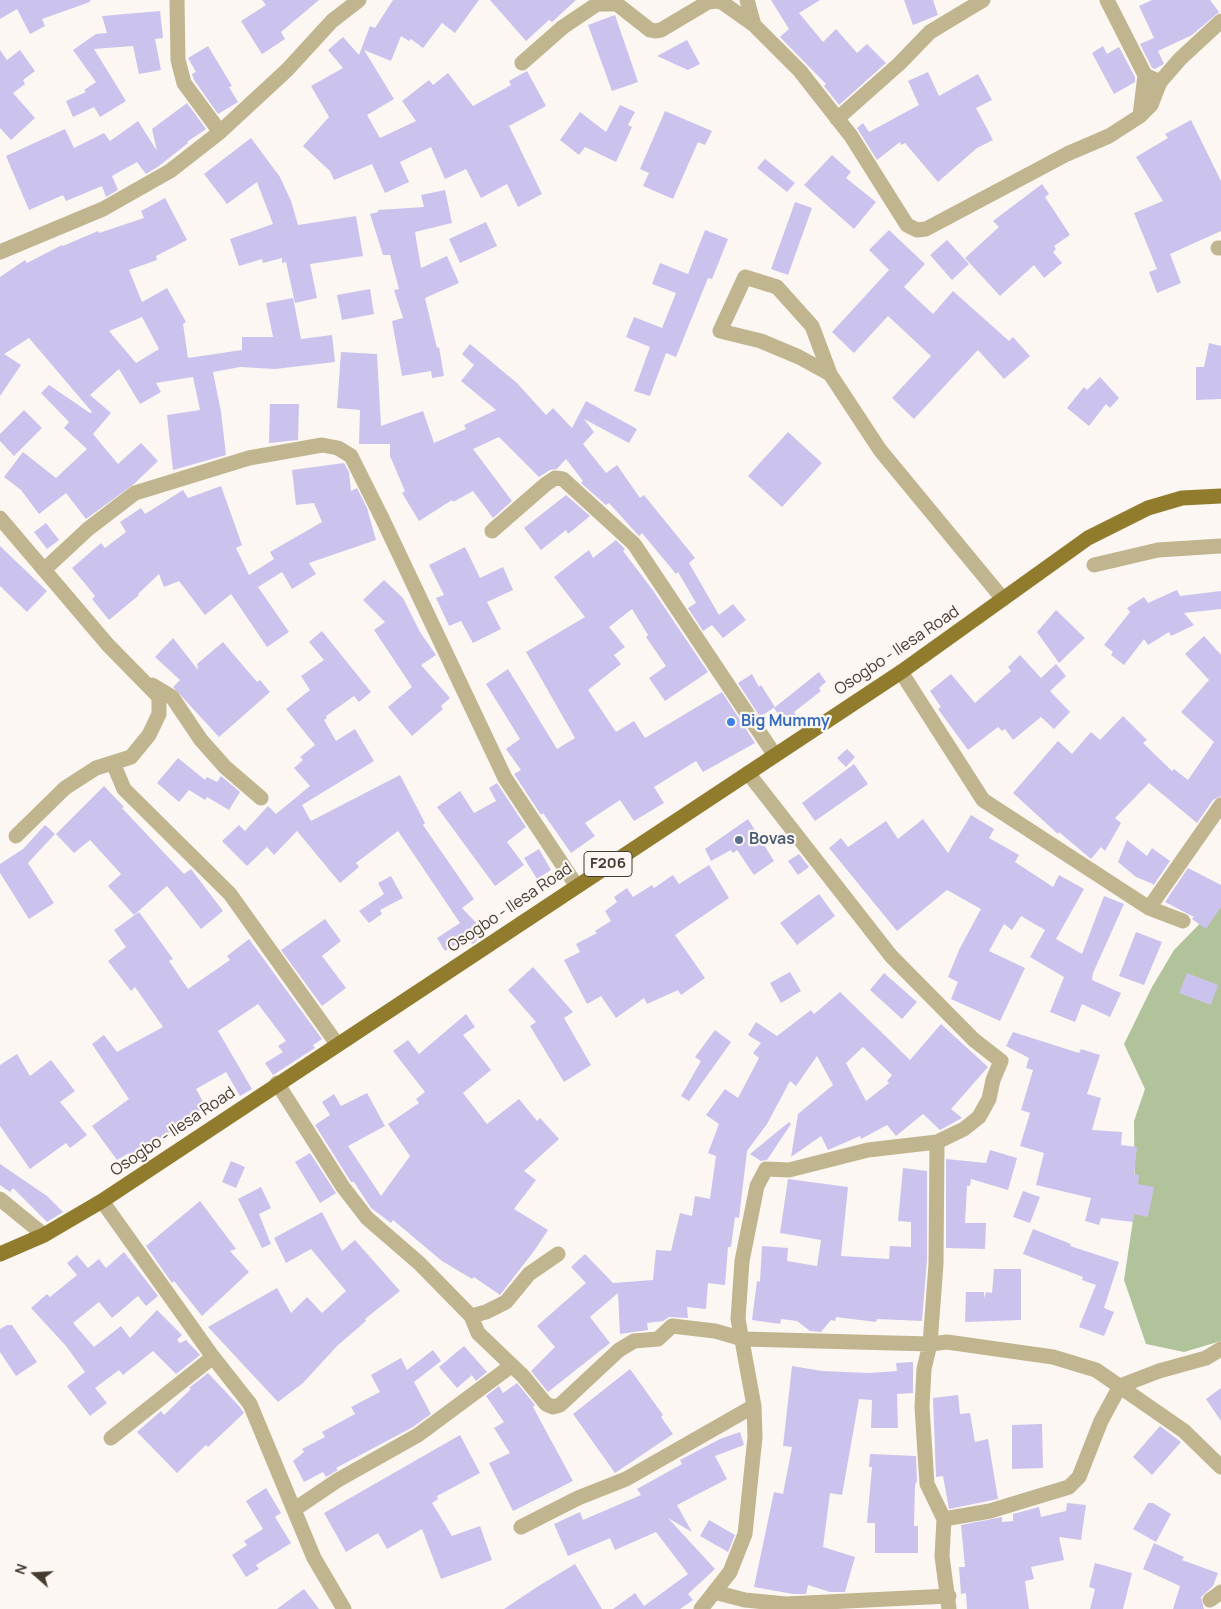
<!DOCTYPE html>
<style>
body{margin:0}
#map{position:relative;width:1221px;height:1609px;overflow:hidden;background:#fcf7f2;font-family:Manrope,sans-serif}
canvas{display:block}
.north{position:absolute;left:10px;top:1549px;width:50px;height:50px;-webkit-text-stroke:4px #fcf7f2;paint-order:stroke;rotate:289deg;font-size:14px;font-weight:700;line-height:20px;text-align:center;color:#453b30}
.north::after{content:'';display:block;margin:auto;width:18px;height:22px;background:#453b30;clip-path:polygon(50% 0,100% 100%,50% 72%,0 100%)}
</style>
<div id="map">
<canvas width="1221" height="1609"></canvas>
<div class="north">N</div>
</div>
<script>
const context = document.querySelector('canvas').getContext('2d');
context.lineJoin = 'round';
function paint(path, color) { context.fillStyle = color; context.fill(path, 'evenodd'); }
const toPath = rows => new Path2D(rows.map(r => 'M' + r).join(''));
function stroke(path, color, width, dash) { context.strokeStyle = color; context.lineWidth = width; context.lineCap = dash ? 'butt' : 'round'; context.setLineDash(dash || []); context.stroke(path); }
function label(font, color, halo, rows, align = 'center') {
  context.font = font + ' Manrope,sans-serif'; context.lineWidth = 4.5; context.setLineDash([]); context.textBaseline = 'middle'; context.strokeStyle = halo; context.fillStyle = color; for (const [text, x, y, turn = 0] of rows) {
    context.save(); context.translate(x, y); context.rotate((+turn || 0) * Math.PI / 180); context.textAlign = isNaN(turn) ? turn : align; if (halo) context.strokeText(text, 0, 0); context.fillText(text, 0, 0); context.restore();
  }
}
paint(toPath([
 [1221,902,1221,1341,1184,1352,1146,1344,1124,1280,1135,1207,1134,1121,1145,1089,1124,1044,1152,987,1174,950]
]), '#b1c39a');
paint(toPath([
 [0,0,90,0,90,2,42,19,45,26,30,34,17,9,0,19],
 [262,0,319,0,281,32,285,39,262,54,241,21,266,5],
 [393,0,479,0,455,33,442,23,423,48,411,39,409,41,401,36,391,61,364,50,394,99,367,115,380,138,416,121,402,101,429,80,433,85,448,73,473,106,511,85,509,81,527,71,546,106,509,126,542,194,518,207,507,184,481,198,466,169,445,179,431,147,400,162,409,182,385,193,372,164,334,180,330,171,303,146,329,117,311,86,343,68,328,50,343,37,359,55,370,26,375,28],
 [490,0,576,0,552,22,549,20,526,41],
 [771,0,820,0,799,13,823,42,836,29,857,53,867,44,886,63,839,105,824,86,826,84,780,37,789,29],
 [904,0,933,0,938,15,913,25],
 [1152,0,1210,0,1219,12,1192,35,1158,51,1164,64,1155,69,1152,68,1140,44,1154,38,1139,6],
 [160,11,163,38,155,39,161,70,139,74,133,46,94,49,126,101,100,117,94,107,73,117,66,101,86,92,84,90,96,82,73,50,96,34,107,33,102,16],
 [615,15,638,82,612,91,588,25],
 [687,40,700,64,688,70,657,56],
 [208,46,232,86,229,87,238,102,218,114,194,80,192,74,196,72,188,58],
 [1103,46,1107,54,1119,47,1135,77,1135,82,1114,94,1092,53],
 [0,50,7,60,20,50,35,71,23,80,25,84,13,93,35,118,11,140,0,128],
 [928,72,939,96,978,74,992,100,976,108,993,140,977,148,938,182,905,143,901,145,900,142,877,160,857,128,863,123,869,132,919,105,908,81],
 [187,103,206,129,187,142,188,143,159,166,146,174,137,162,112,176,118,190,106,197,102,186,66,201,63,195,29,210,6,156,65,129,74,148,104,133,110,141,138,121,157,151,152,129],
 [620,105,635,112,628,125,632,127,616,162,585,147,579,155,560,140,580,112,606,132],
 [665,111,712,131,705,145,698,142,673,199,643,186,649,173,640,169],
 [1191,120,1221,181,1221,231,1170,254,1181,283,1157,293,1149,272,1157,269,1134,213,1163,201,1136,157,1168,138,1165,134],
 [251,138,280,177,291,201,298,225,356,216,363,256,310,264,317,298,295,303,286,262,282,263,282,258,263,263,262,259,239,266,230,239,273,224,257,182,227,204,204,174],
 [832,155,851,172,846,178,876,202,854,229,804,185],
 [765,159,795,183,787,192,757,168],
 [1042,184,1049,194,1045,197,1070,235,1054,246,1056,249,1053,252,1062,263,1044,278,1034,265,1000,296,965,258,999,227,993,221],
 [445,190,452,223,415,232,421,268,447,256,459,283,425,298,437,348,439,347,444,376,432,378,431,371,402,376,392,321,403,318,394,290,399,289,390,255,383,255,370,214,378,212,378,210,424,207,421,195],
 [165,198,187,240,156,256,157,260,129,270,142,302,167,288,186,322,183,324,188,358,242,350,242,337,273,337,266,303,293,298,301,339,332,335,335,362,275,369,240,367,213,372,221,412,226,455,173,470,167,415,200,410,193,377,156,383,161,392,140,404,119,369,90,395,111,413,93,434,118,464,141,443,158,461,134,484,86,519,66,493,39,514,21,490,4,477,23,452,56,478,87,449,64,428,69,422,41,393,49,385,90,413,92,412,29,338,4,354,21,365,0,396,0,277,25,260,27,263,62,245,63,246,98,231,99,233,144,218,141,211],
 [142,317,159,349,136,363,109,331],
 [795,202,812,208,788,275,771,269],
 [486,222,497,246,460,263,449,239],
 [705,230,728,239,712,279,708,278,676,357,666,353,650,396,634,391,650,347,626,337,634,317,662,328,676,293,652,284,660,263,688,274],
 [889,230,925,264,904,287,933,314,953,291,1009,341,1013,337,1030,356,1004,379,978,350,914,419,892,398,931,356,888,316,854,353,832,332,889,270,869,250],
 [947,240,969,264,952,280,930,255],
 [370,289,374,314,342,320,337,295],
 [1209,343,1221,346,1221,399,1196,400,1196,367,1204,367],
 [470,344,517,383,546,415,553,408,572,428,586,401,637,429,629,443,584,419,594,432,583,444,606,473,617,465,640,498,644,495,695,558,689,563,719,615,733,604,746,620,723,638,712,625,703,631,688,608,696,603,678,572,676,574,642,533,639,536,609,503,606,505,581,483,583,481,566,459,557,469,550,470,539,477,499,437,473,449,512,501,493,518,473,491,453,502,452,500,419,521,402,493,405,491,390,456,390,444,359,444,360,410,337,408,341,352,377,354,381,426,423,411,434,443,466,429,464,425,496,410,461,381,474,365,462,354],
 [1100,377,1119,398,1110,408,1106,404,1089,426,1067,408,1084,387,1087,390],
 [270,404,299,404,298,440,269,443],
 [24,410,42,428,14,456,0,441,0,434],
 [788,432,822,463,782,507,748,476],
 [344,463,349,472,351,491,357,488,367,508,376,540,309,563,316,574,292,589,282,572,258,587,289,632,267,647,231,594,205,615,179,581,164,587,159,574,138,594,139,595,109,620,92,599,95,596,72,568,101,543,105,548,126,532,120,522,141,508,145,514,183,490,188,498,221,486,242,545,236,548,249,575,274,559,270,552,322,522,314,503,296,505,292,470],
 [566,495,590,516,568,534,566,530,541,550,524,528],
 [46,523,59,540,47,549,34,532],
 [616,540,625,549,623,551,652,589,708,672,665,701,649,678,666,666,646,637,648,635,632,609,609,627,625,647,614,655,621,664,588,690,616,732,634,721,645,738,722,692,755,743,703,772,696,761,654,787,664,803,634,821,620,800,585,823,595,836,571,853,543,813,541,815,514,774,521,770,506,749,520,739,486,684,508,669,557,749,575,738,526,652,585,617,554,577,589,550,593,558],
 [0,546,47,591,27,612,0,586],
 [465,547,480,578,503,567,513,590,487,602,501,629,473,643,461,621,449,626,436,598,444,595,429,565],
 [384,580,403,598,420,632,436,655,421,665,450,698,441,706,443,709,412,736,388,707,412,687,374,630,385,622,363,600],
 [1177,590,1180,596,1221,591,1221,609,1184,613,1194,625,1171,636,1169,632,1148,645,1144,639,1124,665,1111,655,1113,652,1104,645,1130,612,1127,608,1144,597,1148,603],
 [1056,610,1085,638,1059,663,1037,632],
 [322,631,371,692,359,702,354,696,326,716,327,718,324,720,336,741,355,729,374,761,302,805,311,821,400,775,425,823,423,825,474,899,462,908,485,932,473,944,466,938,445,951,437,938,460,923,398,831,356,863,359,867,340,883,297,831,274,855,267,847,247,866,222,841,239,825,245,831,268,806,276,814,310,786,294,768,303,760,300,757,315,745,286,709,310,690,301,676,324,660,309,642],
 [1204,636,1221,655,1221,796,1213,800,1197,823,1149,783,1115,818,1121,823,1105,851,1101,847,1091,859,1059,832,1058,834,1013,793,1058,741,1072,754,1091,732,1100,740,1123,716,1147,740,1143,743,1172,771,1174,769,1188,780,1214,742,1181,712,1209,680,1185,654],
 [173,638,198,670,197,664,223,642,257,682,260,680,270,692,219,737,173,687,180,680,155,657],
 [1020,655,1041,678,1056,664,1066,676,1050,691,1070,712,1054,729,1041,717,1013,740,1005,729,1002,731,998,727,968,750,938,709,941,707,930,691,951,674,975,703,1011,671,1008,667],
 [819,672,826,682,819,688,821,691,794,712,796,715,784,723,774,708],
 [752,674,759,687,761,685,775,707,760,717,738,683],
 [847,749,855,757,846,767,837,758],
 [178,758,205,780,207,777,217,782,221,776,240,792,229,810,207,797,205,800,189,790,179,802,157,783],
 [854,764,868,784,815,821,802,803],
 [497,783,526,827,507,842,524,865,495,886,437,807,460,791,474,813,496,801,489,788],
 [104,786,124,807,122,808,184,874,191,869,223,911,201,929,167,886,134,915,108,886,121,874,90,840,74,853,56,834],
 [971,815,994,829,989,838,1019,855,1015,862,1053,887,1059,875,1084,889,1056,939,1082,954,1104,896,1124,904,1093,973,1092,980,1121,993,1110,1017,1082,1004,1075,1022,1050,1012,1064,977,1030,957,1045,930,1021,916,1012,930,1004,924,989,951,1025,968,1000,1021,951,999,958,982,948,977,960,948,981,909,947,890,897,931,829,848,841,838,848,847,886,821,898,839,923,819,948,853],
 [748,819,774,861,754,875,737,850,733,853,731,850,711,861,705,849],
 [45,825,55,834,28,863,54,903,29,919,0,873,0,864,23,849],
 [1127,840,1147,856,1152,848,1170,861,1153,886,1153,884,1136,877,1118,862],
 [539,849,551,870,537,879,524,858],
 [799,854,809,867,798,875,788,861],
 [709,865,729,898,675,935,705,978,681,995,678,990,647,1004,644,998,616,1018,601,996,587,1004,564,960,580,952,576,944,597,933,595,931,611,921,605,911,617,902,614,897,627,888,633,897,652,885,654,888,673,875,679,884],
 [1188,868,1221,885,1221,907,1206,929,1192,919,1194,917,1165,902],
 [391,876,403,898,380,910,382,914,369,923,359,911,384,894,378,883],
 [819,894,835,916,797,945,780,923],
 [139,912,173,959,169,961,188,989,230,960,227,956,249,939,322,1039,313,1045,315,1048,273,1075,265,1063,283,1052,278,1046,286,1041,258,1004,218,1031,252,1089,240,1096,226,1072,196,1089,206,1107,194,1114,195,1117,147,1147,149,1150,134,1161,129,1153,117,1160,92,1126,129,1099,92,1044,104,1035,117,1052,163,1027,135,987,131,991,108,961,126,947,114,930],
 [325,919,341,941,322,956,346,988,322,1006,281,950],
 [1136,932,1162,942,1144,985,1119,976],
 [533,967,573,1012,564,1018,591,1065,564,1082,530,1026,536,1022,508,990],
 [790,972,801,991,781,1003,770,983],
 [884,973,917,1002,902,1019,870,990],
 [1187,973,1218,985,1211,1005,1179,993],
 [840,992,910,1060,941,1024,988,1067,951,1109,962,1118,940,1130,923,1114,896,1136,887,1125,861,1139,860,1136,828,1150,821,1136,791,1157,798,1114,833,1085,817,1056,796,1086,790,1081,767,1124,747,1151,739,1218,735,1217,731,1247,728,1247,725,1285,708,1283,706,1309,687,1307,688,1318,669,1317,663,1321,647,1323,648,1330,620,1334,618,1293,590,1317,610,1343,548,1392,531,1371,555,1347,537,1326,586,1283,571,1267,585,1254,613,1283,653,1280,656,1250,671,1251,680,1213,692,1216,695,1196,710,1199,716,1156,708,1153,719,1124,706,1115,725,1089,738,1098,759,1058,753,1053,761,1043,748,1035,756,1022,777,1036,811,1010,814,1014],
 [863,1047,892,1075,887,1081,889,1083,866,1101,846,1063],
 [466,1014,475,1027,463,1035,491,1070,463,1093,487,1124,519,1099,537,1121,540,1118,559,1139,524,1171,536,1180,514,1209,548,1230,534,1251,500,1295,474,1277,472,1279,442,1261,393,1220,391,1223,371,1208,354,1182,351,1182,315,1125,330,1115,322,1102,334,1094,341,1106,367,1093,385,1126,348,1146,381,1196,410,1156,388,1124,419,1103,416,1099,425,1092,393,1051,408,1040,419,1054],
 [715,1030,731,1042,689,1101,681,1096,701,1061,695,1057],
 [1013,1032,1079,1053,1081,1049,1100,1055,1087,1094,1101,1098,1092,1130,1122,1132,1121,1145,1137,1147,1134,1174,1139,1175,1138,1184,1154,1187,1148,1217,1134,1214,1133,1222,1101,1218,1099,1225,1085,1221,1091,1198,1036,1185,1044,1153,1020,1146,1030,1113,1021,1110,1033,1070,1026,1068,1029,1058,1006,1046],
 [17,1054,30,1076,51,1060,75,1091,60,1102,87,1135,70,1148,66,1143,30,1169,0,1126,0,1065],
 [789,1122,791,1124,767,1160,761,1161,750,1154],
 [990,1150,1017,1158,1008,1190,971,1179,970,1186,967,1186,965,1223,986,1223,985,1249,946,1248,946,1159,986,1163],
 [310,1153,336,1193,320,1203,295,1162],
 [231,1161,245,1167,236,1188,222,1182],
 [0,1164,47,1196,63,1212,47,1222,13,1188,10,1192,0,1185],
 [903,1168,927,1171,927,1260,922,1321,877,1319,876,1322,836,1317,835,1321,831,1320,821,1332,810,1331,797,1321,781,1319,780,1324,752,1320,757,1281,760,1282,762,1246,788,1248,787,1261,817,1266,821,1240,780,1233,788,1179,848,1187,841,1256,889,1259,890,1246,911,1247,911,1222,898,1221],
 [261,1187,271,1208,259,1214,271,1244,262,1248,238,1199],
 [1023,1191,1040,1197,1030,1223,1013,1217],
 [200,1201,236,1249,230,1251,249,1272,202,1316,174,1281,172,1283,146,1246],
 [322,1212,342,1251,355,1240,400,1291,365,1319,366,1321,337,1346,303,1383,278,1402,208,1327,277,1288,291,1313,307,1297,322,1313,346,1291,311,1249,286,1263,274,1238],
 [1033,1229,1071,1244,1070,1246,1119,1262,1104,1308,1114,1312,1104,1336,1079,1327,1096,1285,1082,1280,1083,1277,1023,1254],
 [124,1252,158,1296,146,1306,138,1296,112,1318,99,1302,73,1323,94,1347,121,1326,130,1338,157,1310,182,1335,177,1340,180,1343,186,1340,200,1355,176,1374,153,1351,123,1375,119,1370,95,1388,107,1403,90,1416,67,1386,85,1372,66,1346,31,1308,47,1294,50,1297,77,1275,67,1263,77,1255,88,1268,99,1259,106,1268],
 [994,1269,1021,1269,1021,1320,965,1322,966,1292,984,1292,984,1298,986,1292,992,1293],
 [7,1325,12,1325,37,1362,16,1376,0,1352,0,1329],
 [464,1346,487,1372,476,1381,472,1375,457,1388,439,1367],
 [433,1350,441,1361,414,1382,431,1414,413,1427,336,1468,338,1470,326,1477,323,1472,304,1482,293,1461,304,1452,302,1449,325,1437,322,1432,355,1414,351,1407,380,1392,371,1375,401,1358,407,1370],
 [913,1362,913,1393,897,1394,898,1428,871,1428,872,1400,859,1399,842,1495,830,1493,823,1547,855,1557,845,1592,830,1592,808,1585,806,1594,793,1594,754,1587,774,1492,783,1494,792,1447,783,1446,792,1366,822,1371,869,1373,897,1371,896,1363],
 [630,1369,663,1415,661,1417,673,1434,615,1473,573,1414],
 [208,1373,239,1406,244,1413,208,1447,206,1445,177,1473,137,1432,161,1411,164,1415,191,1389,189,1388],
 [517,1383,535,1405,533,1407,573,1481,513,1511,489,1463,510,1453,494,1428,504,1422,486,1396,499,1386,503,1393],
 [1221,1388,1221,1421,1206,1399],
 [958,1395,960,1414,970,1413,975,1442,988,1439,998,1499,949,1509,943,1476,936,1477,933,1398],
 [1042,1424,1043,1468,1012,1469,1012,1425],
 [1160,1426,1181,1442,1152,1475,1133,1457],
 [740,1432,744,1445,715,1456,727,1479,677,1505,692,1532,668,1518,715,1569,688,1594,693,1600,680,1609,613,1609,635,1593,644,1606,688,1574,656,1532,615,1550,610,1538,568,1556,554,1524,580,1512,583,1520,641,1495,637,1489,682,1464,680,1460,720,1439],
 [460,1435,480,1473,437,1496,438,1499,432,1503,452,1536,480,1526,492,1560,441,1579,422,1529,387,1549,378,1533,346,1552,324,1513],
 [870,1454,916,1456,917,1481,915,1485,914,1526,918,1526,918,1553,875,1553,875,1523,867,1523,872,1467,869,1467],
 [266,1488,281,1513,275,1517,291,1543,256,1565,259,1569,246,1577,232,1555,247,1545,244,1541,263,1529,246,1501],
 [1067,1503,1086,1505,1081,1540,1059,1537,1064,1560,1031,1567,1034,1579,1025,1581,1029,1609,967,1609,966,1593,961,1594,959,1567,965,1567,961,1525,1002,1517,1002,1522,1013,1521,1013,1514,1039,1507,1041,1517,1066,1511],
 [1148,1503,1153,1503,1171,1514,1156,1542,1133,1529],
 [709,1520,735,1535,728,1552,700,1536],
 [1154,1543,1184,1557,1182,1560,1218,1573,1213,1586,1201,1597,1204,1609,1173,1609,1180,1586,1143,1569],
 [1095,1563,1132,1573,1123,1609,1090,1609,1095,1589,1089,1587],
 [575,1564,602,1609,504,1609,537,1587],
 [304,1589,319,1609,277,1609]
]), '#cbc3ed');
stroke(toPath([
 [177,0,178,60,184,83,220,132],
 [747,0,754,25],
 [1107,0,1145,75,1160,82],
 [600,4,617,4,650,30,655,31,661,30,708,2,717,1,723,3,754,25,800,71,851,136,907,225,917,230,926,229,1067,154,1109,136,1140,116,1151,105,1160,82,1180,59,1221,21],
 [522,63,563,27,603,0],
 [1140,116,1145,75],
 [837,119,899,64,930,32,983,0],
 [1218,248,1221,248],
 [0,252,103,209,170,171,220,132,287,70,332,21,359,0],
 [830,374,799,357,761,341,720,331,745,277,777,287,812,326,830,374,880,450,1003,599],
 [0,518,108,645,159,697,159,714,149,735,131,757,96,768,65,788,16,836],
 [492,531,546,484,555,478,563,479,634,544,774,754],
 [1094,565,1158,550,1221,546],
 [45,569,88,529,135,493,249,458,322,445,338,448,351,456,382,518,505,778,576,885],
 [901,672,983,800,1149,908,1183,921],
 [152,685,172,697,201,740,225,767,261,798],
 [113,763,124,789,230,894,337,1044],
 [1149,908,1221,805],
 [277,1083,343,1187,367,1218,419,1263,471,1316,478,1333,523,1376,546,1404,553,1407,560,1405,619,1350,634,1341,658,1339,672,1326,715,1331,743,1339,930,1344,947,1342,1053,1357,1096,1370,1184,1431,1221,1467],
 [937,1142,936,1264,930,1344,924,1369,922,1407,927,1484,944,1519,942,1556,949,1609],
 [0,1199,44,1235],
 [102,1201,213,1357,250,1404,314,1558,344,1609],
 [471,1316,486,1312,506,1302,529,1274,558,1254],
 [111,1438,213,1357],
 [295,1509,338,1480,418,1435,511,1366],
 [944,1519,990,1511,1069,1487,1079,1477,1101,1421,1120,1386,1159,1371,1206,1358,1221,1349],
 [521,1527,578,1498,626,1479,754,1406],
 [714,1592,745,1600,786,1604,949,1596],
 [1210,1600,1221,1592],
 [701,1609,730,1572,745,1534,755,1437,754,1406,738,1319,742,1261,757,1186,766,1169,789,1170,868,1150,937,1142,964,1129,979,1117,989,1099,993,1080,1001,1061,974,1040,891,956,748,773]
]), '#c0b58f', 15);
stroke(toPath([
 [0,1254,44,1235,102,1201,901,672,1088,538,1148,508,1182,498,1221,496]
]), '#917c2d', 15);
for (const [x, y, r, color] of [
 [731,722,5,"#3f7fe0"],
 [739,840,5,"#5c6f8a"]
]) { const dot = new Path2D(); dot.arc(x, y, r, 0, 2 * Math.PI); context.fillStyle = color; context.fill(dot); stroke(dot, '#fcf7f2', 2); }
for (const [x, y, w] of [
 [608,864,48]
]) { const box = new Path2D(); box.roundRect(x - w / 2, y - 12.5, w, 25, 4); context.fillStyle = '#fcf7f2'; context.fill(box); stroke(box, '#453b30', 1); }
label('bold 15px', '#453b30', null, [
 ["F206",608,864]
]);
label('16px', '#453b30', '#fcf7f2', [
 ["Osogbo - Ilesa Road",897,651,-34],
 ["Osogbo - Ilesa Road",510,908,-34],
 ["Osogbo - Ilesa Road",173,1132,-34]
]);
label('bold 16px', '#366cbe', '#fcf7f2', [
 ["Big Mummy",741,722]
], 'left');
label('bold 16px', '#4e5e75', '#fcf7f2', [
 ["Bovas",749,840]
], 'left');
</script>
